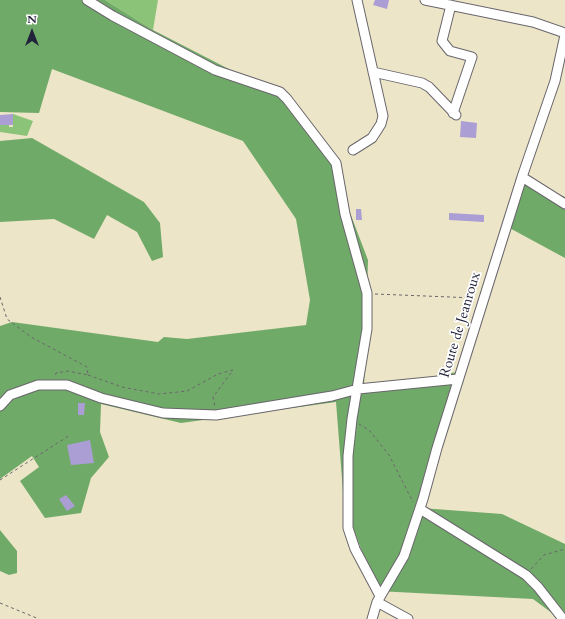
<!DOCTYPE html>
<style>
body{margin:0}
#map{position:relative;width:565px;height:619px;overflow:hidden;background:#ede5c8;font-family:Cardo,serif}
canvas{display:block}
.north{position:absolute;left:12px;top:12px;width:40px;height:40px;-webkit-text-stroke:3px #fff;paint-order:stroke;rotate:0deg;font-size:11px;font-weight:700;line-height:16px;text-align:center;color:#22223b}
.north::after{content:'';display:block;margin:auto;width:14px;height:18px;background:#22223b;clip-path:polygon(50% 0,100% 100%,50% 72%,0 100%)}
</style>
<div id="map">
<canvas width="565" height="619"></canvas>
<div class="north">N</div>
</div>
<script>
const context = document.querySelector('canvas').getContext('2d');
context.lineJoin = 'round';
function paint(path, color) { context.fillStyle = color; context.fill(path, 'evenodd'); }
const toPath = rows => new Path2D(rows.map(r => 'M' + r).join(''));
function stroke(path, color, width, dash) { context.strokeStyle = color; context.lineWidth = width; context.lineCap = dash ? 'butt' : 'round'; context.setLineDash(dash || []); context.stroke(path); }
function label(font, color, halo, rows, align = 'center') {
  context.font = font + ' Cardo,serif'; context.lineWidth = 3.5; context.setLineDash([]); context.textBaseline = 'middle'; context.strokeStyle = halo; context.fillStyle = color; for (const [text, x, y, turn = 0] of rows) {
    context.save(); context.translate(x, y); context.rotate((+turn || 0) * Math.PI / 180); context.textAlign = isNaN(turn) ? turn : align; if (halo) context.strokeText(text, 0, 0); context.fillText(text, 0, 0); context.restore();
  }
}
paint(toPath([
 [105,0,158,0,153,30],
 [13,114,33,121,27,136,0,132,0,125,3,125,2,123,9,122,9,127,13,127]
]), '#8bc478');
paint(toPath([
 [0,0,105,0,153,30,287,99,326,150,368,260,364,389,457,372,421,508,502,514,565,544,565,619,560,619,533,599,377,591,344,504,336,402,181,423,101,404,100,432,109,457,91,478,81,513,45,518,20,481,39,467,32,456,0,479,0,326,12,322,158,342,164,337,187,339,306,325,310,300,296,219,243,141,52,69,39,113,0,112],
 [32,138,144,202,160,223,163,257,152,261,137,232,107,215,94,239,54,219,0,222,0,141],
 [522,177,565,197,565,258,504,225],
 [0,530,17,551,17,573,9,575,0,571]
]), '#70aa68');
paint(toPath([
 [375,0,389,0,387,9,373,5],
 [13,114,13,125,0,125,0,115],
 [461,121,477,123,476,138,460,137],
 [356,209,361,209,362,220,356,220],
 [449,213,484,215,484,222,449,220],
 [78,403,85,403,84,415,78,415],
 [90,440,94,463,71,465,67,445],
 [66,495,75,506,67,511,59,499]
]), '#ab9ed5');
const minor = toPath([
 [87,0,113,16,215,70,280,92,287,99,336,163,345,214,367,293,367,329,352,419,348,456,348,528,355,549,380,596],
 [425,0,533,22,565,33],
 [451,5,442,41,450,51,472,57,453,113],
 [373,72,422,83,429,87,456,115],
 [353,150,372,138,381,124,383,116,357,0],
 [522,177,565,204],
 [0,406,10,395,38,385,67,385,101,398,163,413,216,415,332,396,358,389,458,379],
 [420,509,526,575,538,587,563,619],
 [377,602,408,619],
 [372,619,377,602,404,556,423,499,437,448,522,177,555,81,565,35]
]);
stroke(minor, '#69666c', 11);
stroke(toPath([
 [375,294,475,298],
 [0,297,7,319,31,337,87,367,88,375,68,371,56,373,55,376],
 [88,375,122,387,159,394,187,391,218,374,233,370,213,397,215,407],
 [359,424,369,430,389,455,413,502],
 [0,480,70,435],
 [531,569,544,555,565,549],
 [0,603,39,619]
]), '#69666c', 1, [3, 3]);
stroke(minor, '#fff', 9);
label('14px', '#22223b', '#fff', [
 ["Route de Jeanroux",461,325,-73]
]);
</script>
